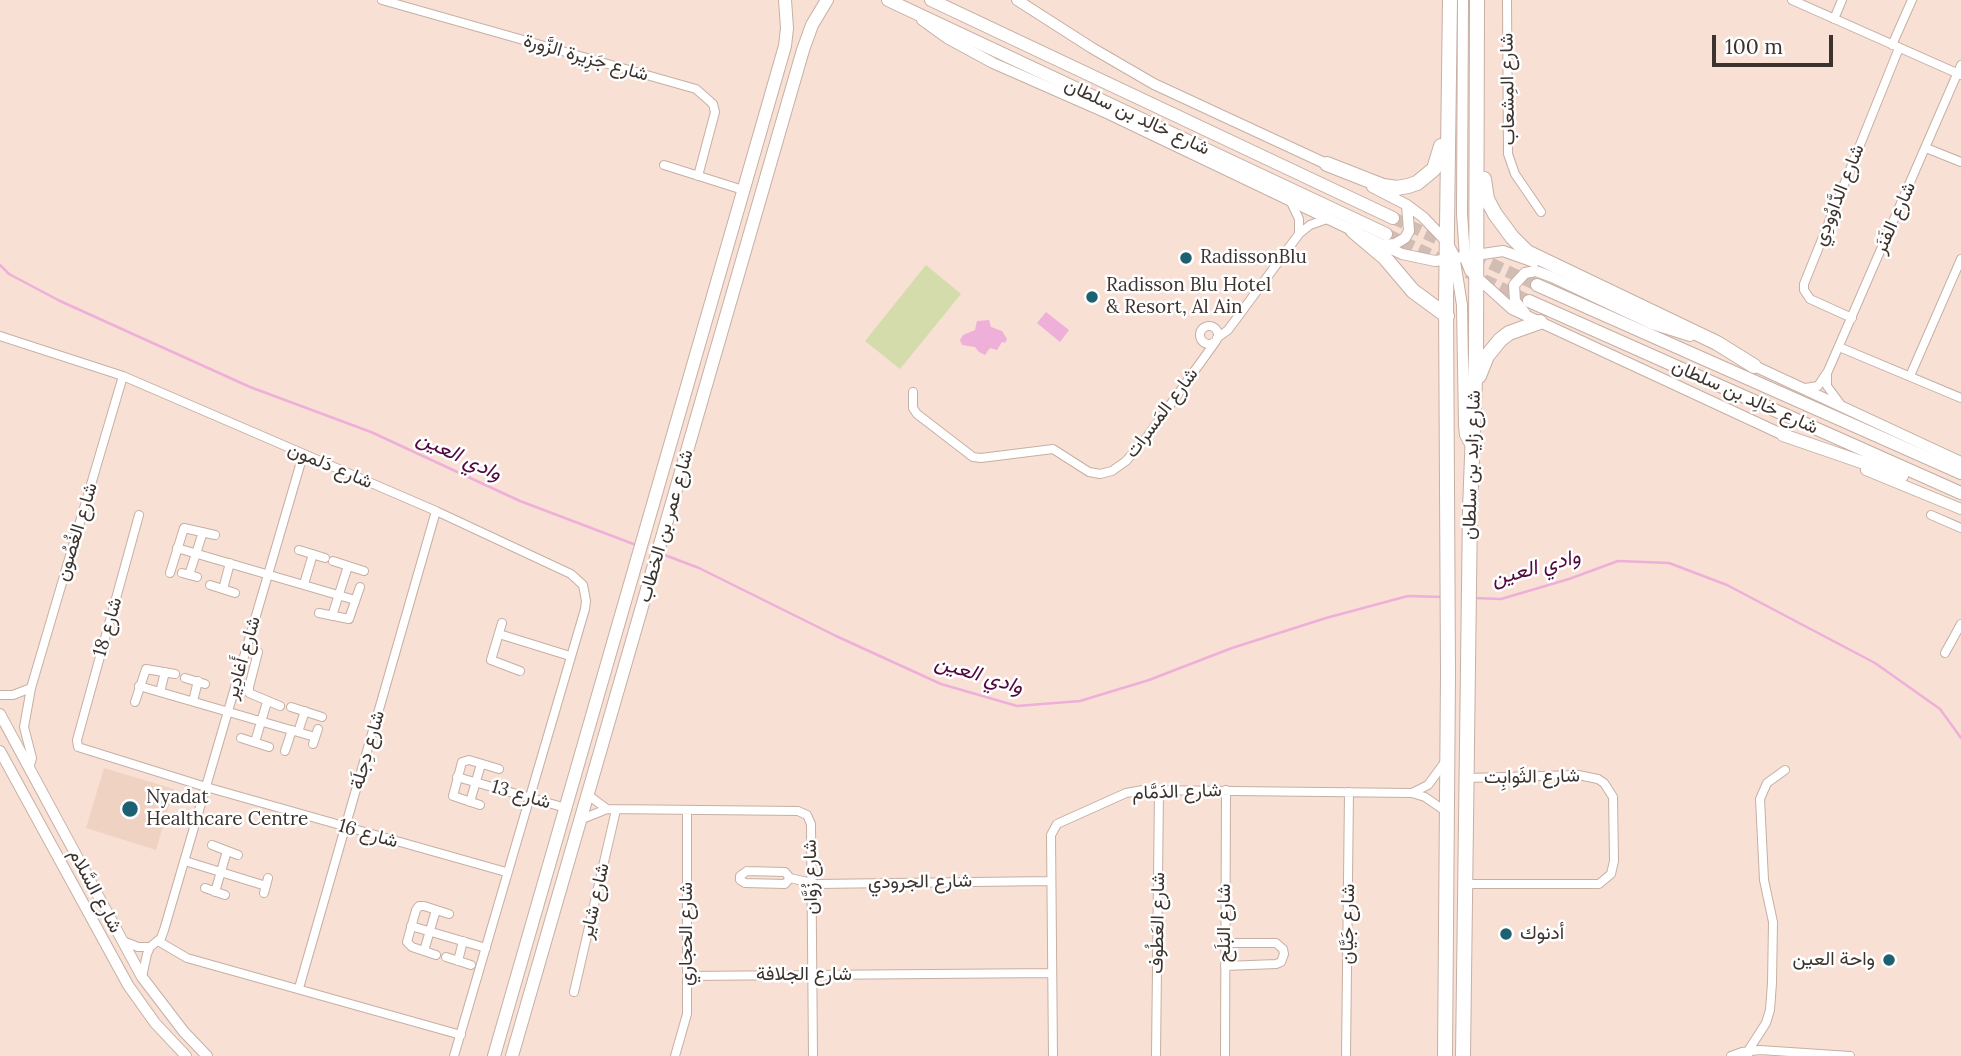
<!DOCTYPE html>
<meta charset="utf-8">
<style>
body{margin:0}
#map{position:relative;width:1961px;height:1056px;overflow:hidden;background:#f8e0d5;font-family:Lora,serif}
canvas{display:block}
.scale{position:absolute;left:1712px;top:35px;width:121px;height:32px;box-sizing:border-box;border:4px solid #3c332e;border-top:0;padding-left:9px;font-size:21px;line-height:24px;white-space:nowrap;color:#3c332e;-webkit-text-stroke:5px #fff;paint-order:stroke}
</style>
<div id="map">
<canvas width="1961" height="1056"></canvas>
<div class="scale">100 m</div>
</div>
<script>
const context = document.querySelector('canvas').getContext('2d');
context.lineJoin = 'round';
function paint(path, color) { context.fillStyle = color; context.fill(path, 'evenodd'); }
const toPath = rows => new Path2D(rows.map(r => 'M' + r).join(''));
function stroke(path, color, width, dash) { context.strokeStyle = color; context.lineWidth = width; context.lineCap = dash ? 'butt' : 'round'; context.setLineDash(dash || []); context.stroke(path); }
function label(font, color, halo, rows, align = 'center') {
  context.font = font + ' Lora,Vazirmatn,serif'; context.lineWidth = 5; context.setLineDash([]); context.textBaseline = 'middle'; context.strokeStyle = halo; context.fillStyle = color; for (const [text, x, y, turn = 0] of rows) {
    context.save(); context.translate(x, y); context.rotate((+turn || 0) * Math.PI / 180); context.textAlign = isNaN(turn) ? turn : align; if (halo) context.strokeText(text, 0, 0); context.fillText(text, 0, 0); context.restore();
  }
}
paint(toPath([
 [104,768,174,789,156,850,86,828]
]), '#f0d2c3');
paint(toPath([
 [926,265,961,294,900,369,865,341]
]), '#d3dcaa');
paint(toPath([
 [1046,312,1069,330,1060,342,1037,323],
 [989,320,991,327,1002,331,1007,339,1005,343,1002,342,997,350,990,348,985,355,979,352,975,347,962,345,960,340,963,335,975,330,977,321]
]), '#eeafd9');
stroke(toPath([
 [0,265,9,274,60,301,250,387,371,432,520,501,636,545],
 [662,554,699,568,836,636,941,684,1017,706,1080,701,1149,680,1232,648,1326,618,1408,596,1443,597],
 [1474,598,1501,599,1569,579,1618,561,1669,563,1727,585,1875,663,1940,709,1961,738]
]), '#eeafd9', 2.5);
stroke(toPath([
 [1393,218,1537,285],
 [1386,234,1529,301]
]), '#d2bdb4', 12, [12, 6]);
const street = toPath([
 [382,0,696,89,713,104,715,112,698,176],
 [1507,0,1508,154,1515,174,1541,212],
 [1792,0,1961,75],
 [1834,19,1842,0],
 [1892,45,1912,0],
 [1926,148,1961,162],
 [664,165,743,190],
 [1291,202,1299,219,1299,234],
 [1852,318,1810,299,1804,290,1804,284,1899,48],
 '1200 335a9 9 0 1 1 18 0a9 9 0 1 1-18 0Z',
 [0,336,123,376,436,511,571,574,583,585,586,601,585,609,454,1056],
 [1217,338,1228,330,1299,234,1310,225,1327,219],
 [1839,347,1961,398],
 [1827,374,1827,386,1841,405],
 [1910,376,1961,259],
 [1805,388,1818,386,1828,371,1961,65],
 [913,392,913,408,917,414,973,457,981,458,1053,449,1089,472,1100,474,1112,471,1126,461,1147,437,1216,341],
 [139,515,77,740,78,747,206,787,506,872],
 [1931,515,1961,528],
 [177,548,355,600],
 [299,550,325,558],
 [333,561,364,571],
 [170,573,184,528,215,535],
 [182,573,197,577],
 [189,575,203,532],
 [304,584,313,554],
 [210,585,235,593],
 [223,589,230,563],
 [319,613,349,619,360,587],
 [332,616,348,566],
 [502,623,491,660,520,671],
 [499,634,570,656],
 [258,652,249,687,249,693,280,706],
 [1945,653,1961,624],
 [185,678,205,684],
 [139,686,315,737],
 [160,692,165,672],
 [0,695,13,695,31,688],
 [193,701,198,681],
 [135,702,146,669,175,674],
 [291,707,322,717],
 [298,732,305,711],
 [241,738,269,747],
 [255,742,267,702],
 [313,744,318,729],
 [285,751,292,730],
 [29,769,32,758,24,727,31,688,123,376],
 [457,777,566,808],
 [1412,793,1428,785,1445,762],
 [588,795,607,809],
 [470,802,481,764],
 [480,805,453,796,462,762,469,760,499,769],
 [582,819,607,809,798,811,807,815,811,824,813,1056],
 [212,845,238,855],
 [185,861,266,886],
 [747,871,785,872,790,878,785,884,745,883,740,880,740,876,747,871],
 [790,878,816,884,1051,881],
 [1465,884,1599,884,1611,874,1614,861,1613,797,1604,783,1598,779,1578,775,1467,778],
 [205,888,225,895],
 [215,892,227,851],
 [264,893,268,878],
 [411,926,486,948],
 [123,941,138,947,150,947],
 [158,941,187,958,461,1035],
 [1225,943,1276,943,1283,949,1284,954,1281,962,1276,964,1225,966],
 [424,951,436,910],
 [436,955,412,947,407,942,416,910,419,906,424,906,449,914],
 [446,957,471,965],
 [458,961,463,941],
 [687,976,1052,973],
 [142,977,147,954,150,947,161,938,164,930,303,455],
 [299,988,436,511],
 [574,992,616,810],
 [675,1056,687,1014,687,810],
 [1053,1056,1051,835,1057,824,1126,793,1143,790,1412,793,1425,797,1448,813],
 [1156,1056,1159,790],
 [1225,1056,1226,790],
 [1346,1056,1349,792],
 [1731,1056,1742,1052,1760,1050,1850,1056],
 [1748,1056,1748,1051,1766,1023,1770,1010,1772,983,1773,922,1764,880,1760,799,1767,783,1785,770]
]);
const secondary = toPath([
 [1017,0,1092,48,1154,84,1333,167],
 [1463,0,1462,213,1465,258,1470,271,1512,309,1790,438],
 [922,20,947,38,993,63,1109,114,1402,254,1435,261,1503,251,1534,262],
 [1372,187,1407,205,1423,217,1447,242,1454,255,1462,305,1464,425,1465,435,1471,446],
 [1382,245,1395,244,1405,238,1409,231,1407,205],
 [1525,313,1515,301,1514,285,1525,273,1536,271,1552,277,1652,324,1690,336],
 [1748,363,1961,462],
 [1866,470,1961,509],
 [0,714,142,977,184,1032,207,1056],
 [0,751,128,985,155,1023,186,1056]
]);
const primary = toPath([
 [888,0,1386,234],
 [931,0,1393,218],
 [1537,285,1961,473],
 [1529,301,1961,493],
 [1783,435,1902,476],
 [494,1056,785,46,787,28,785,0],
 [512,1056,803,50,812,25,827,0]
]);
const highway = toPath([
 [1327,164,1383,186,1397,188,1408,186,1417,183,1434,169,1441,146],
 [1484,179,1487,199,1495,214,1512,237,1527,252,1717,343,1754,366],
 [1353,231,1385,258,1413,291,1447,316],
 [1479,376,1487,356,1500,340,1509,333,1540,322],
 [1445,1056,1448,673,1446,302,1450,0],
 [1463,1056,1470,509,1476,353,1477,0]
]);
stroke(street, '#c6afa4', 10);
stroke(secondary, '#c6afa4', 12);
stroke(primary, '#c6afa4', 14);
stroke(highway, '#c6afa4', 16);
stroke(street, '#fff', 8);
stroke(secondary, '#fff', 10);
stroke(primary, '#fff', 12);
stroke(highway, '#fff', 14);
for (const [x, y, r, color] of [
 [1186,258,7,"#1b6172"],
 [1092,297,7,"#1b6172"],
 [130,809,9,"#1b6172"],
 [1506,934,7,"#1b6172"],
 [1889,960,7,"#1b6172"]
]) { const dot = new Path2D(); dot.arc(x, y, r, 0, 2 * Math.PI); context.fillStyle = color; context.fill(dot); stroke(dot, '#fff', 2.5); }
label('19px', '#3c332e', '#fff', [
 ["شارع جَزِيرة الزَّورة",586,58,16],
 ["شارع المِشعاب",1508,89,-91],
 ["شارع خالِد بن سلطان",1137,117,25],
 ["شارع الدَّاوُودِي",1839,195,-68],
 ["شارع الفَنَر",1895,218,-66],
 ["شارع خالِد بن سلطان",1745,397,24],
 ["شارع المَسرات",1162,413,-53],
 ["شارع زايد بن سلطان",1472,465,-88],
 ["شارع دَلمون",330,466,23],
 ["شارع عمر بن الخطاب",666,526,-74],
 ["شارع الغُصُون",77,532,-73],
 ["شارع 18",108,627,-74],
 ["شارع أَغادِير",243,658,-74],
 ["شارع دِجلَة",368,750,-74],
 ["شارع الثَوابِت",1532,777,-1],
 ["شارع الدَمَّام",1177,792,-2],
 ["شارع 13",521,795,16],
 ["شارع 16",368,834,16],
 ["شارع زُوَّان",811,877,-91],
 ["شارع الجرودي",920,882,-1],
 ["شارع السَّلام",95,891,62],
 ["شارع شاير",595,901,-77],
 ["شارع العَطُوف",1158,923,-89],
 ["شارع البَلَح",1225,923,-90],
 ["شارع جَيَّان",1348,924,-89],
 ["شارع الحجاري",687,934,-90],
 ["شارع الجلافة",804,975]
]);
label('19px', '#3c332e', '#fff', [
 ["RadissonBlu",1200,258],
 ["Radisson Blu Hotel",1106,286],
 ["& Resort, Al Ain",1106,308],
 ["Nyadat",146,798],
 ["Healthcare Centre",146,820],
 ["أدنوك",1520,934],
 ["واحة العين",1875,960,"right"]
], 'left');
label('italic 21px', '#510740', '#fff', [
 ["وادي العين",459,456,25],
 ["وادي العين",1536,568,-15],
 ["وادي العين",979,675,17]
]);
</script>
